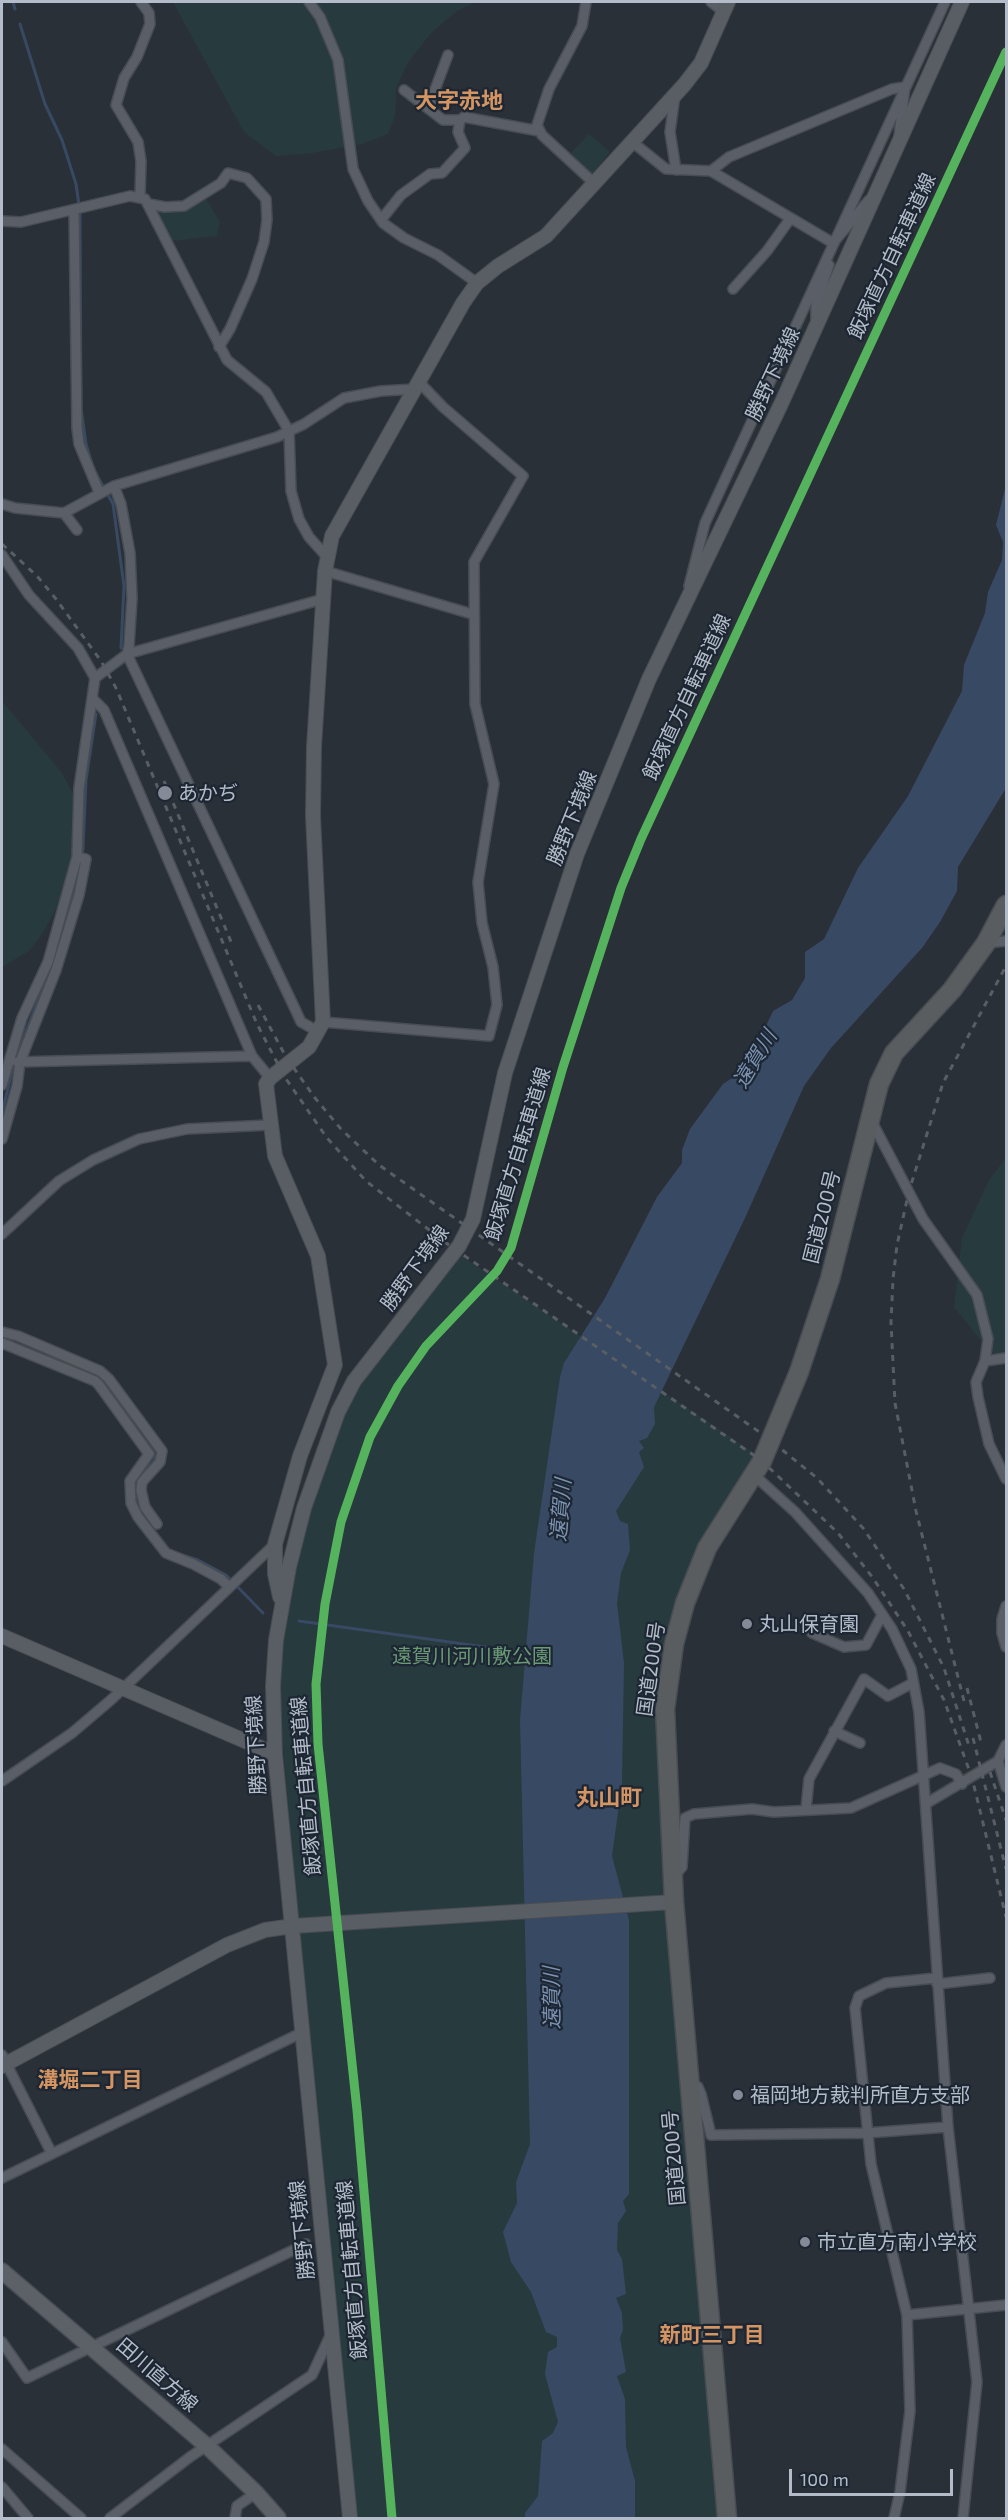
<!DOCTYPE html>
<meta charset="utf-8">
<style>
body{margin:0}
#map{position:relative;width:1008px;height:2520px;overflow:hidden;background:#2a3038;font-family:"Exo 2",sans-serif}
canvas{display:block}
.frame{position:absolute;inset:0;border:3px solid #b4bcc9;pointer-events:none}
.scale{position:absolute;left:789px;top:2469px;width:164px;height:27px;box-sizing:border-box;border:3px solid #b4bcc9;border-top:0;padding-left:8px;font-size:18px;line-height:21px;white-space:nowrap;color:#b4bcc9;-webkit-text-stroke:4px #1d2633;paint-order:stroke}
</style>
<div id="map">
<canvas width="1008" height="2520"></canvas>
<div class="frame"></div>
<div class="scale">100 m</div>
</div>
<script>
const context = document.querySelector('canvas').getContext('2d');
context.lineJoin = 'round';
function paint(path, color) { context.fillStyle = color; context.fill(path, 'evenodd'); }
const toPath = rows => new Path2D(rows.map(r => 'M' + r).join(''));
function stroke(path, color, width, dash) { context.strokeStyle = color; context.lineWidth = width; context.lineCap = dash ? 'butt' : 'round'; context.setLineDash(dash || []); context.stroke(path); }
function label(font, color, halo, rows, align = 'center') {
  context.font = font + ' "Exo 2","Noto Sans JP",sans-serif'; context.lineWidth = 4.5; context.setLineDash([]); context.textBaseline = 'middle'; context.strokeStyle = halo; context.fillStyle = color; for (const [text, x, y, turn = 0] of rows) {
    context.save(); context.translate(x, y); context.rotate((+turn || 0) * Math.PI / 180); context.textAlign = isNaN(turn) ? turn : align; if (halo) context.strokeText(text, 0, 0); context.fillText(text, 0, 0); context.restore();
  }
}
paint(toPath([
 [173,2,475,2,457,11,431,33,407,64,396,89,395,116,388,134,362,144,312,153,276,156,244,132],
 [589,134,610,152,592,174,570,154],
 [206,199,220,222,217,236,172,241,157,213,159,210,190,208],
 [2,701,62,773,78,803,79,835,56,909,44,931,29,951,2,967],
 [1006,1158,1006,1363,986,1347,954,1307,962,1238,989,1180],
 [460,1255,756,1454,702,1541,664,1653,719,2518,356,2518,296,1901,278,1686,283,1624,309,1507,342,1416,365,1377]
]), '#273a3e');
paint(toPath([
 [1006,485,1006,788,958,867,957,891,940,922,922,948,831,1048,804,1086,745,1218,654,1407,655,1424,647,1438,639,1441,644,1448,639,1452,644,1467,616,1511,620,1521,628,1524,630,1550,621,1573,617,1603,624,1663,622,1784,612,1856,629,1920,629,2194,623,2201,626,2211,618,2223,617,2250,622,2259,626,2294,616,2298,622,2313,623,2330,620,2338,626,2372,617,2376,625,2399,626,2447,635,2481,635,2518,525,2518,525,2513,538,2496,542,2441,553,2433,558,2422,545,2374,548,2352,557,2347,557,2337,546,2332,531,2292,511,2262,503,2232,517,2203,516,2182,530,2144,520,1720,534,1553,560,1377,564,1363,605,1298,657,1197,682,1163,682,1150,690,1129,723,1084,746,1069,773,1011,792,1000,805,978,805,952,824,939,858,868,908,796,962,691,964,665,985,613,988,592,1002,560,1003,542,996,525]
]), '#384963');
stroke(toPath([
 [13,2,15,9],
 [20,24,45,104,62,140,76,184,79,205],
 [80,212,81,408,86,444,92,464],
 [94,470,113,504,124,586,121,648],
 [17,1055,51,966,75,889,83,849,86,780,96,714],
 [2,1113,12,1071],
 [2,1338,101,1379,117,1402],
 [140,1434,154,1452,154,1461,135,1480,134,1489,138,1509,150,1525],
 [182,1555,198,1560,226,1575,263,1613],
 [299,1621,528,1653]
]), '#384963', 3);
const street = toPath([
 [309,2,320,17,338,60,353,169,368,201,383,223,404,238,438,255,477,283],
 [586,2,582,26,549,89,537,125,542,135,594,183],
 [711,2,724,12],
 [404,90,443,120,460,120],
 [675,95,670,132,676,170],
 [428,108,448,55],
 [631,141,666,169,711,171,833,243,869,200],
 [711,171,729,157,892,89,905,87,899,136],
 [140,196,141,161,138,142,116,105,124,78,137,57,150,24,149,13,141,2],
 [149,204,165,207,184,206,221,183,228,173,247,178,266,199,267,220,264,242,252,279,230,329,219,347],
 [74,210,77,428,79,444,99,492],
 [381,220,401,195,430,174,442,173,465,148,458,132,460,120,464,117,539,131],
 [2,221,21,222,130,196,145,199,227,360,266,392,289,431,291,491,299,519,309,537,327,557],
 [733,289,767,251,790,219],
 [816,321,816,304,829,265],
 [2,504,15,508,64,513],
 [77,530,64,513,114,486],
 [2,555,29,595,78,648,95,678,79,788,77,857,48,962,22,1018,2,1085],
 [325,571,472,614],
 [689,586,705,523,945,2],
 [95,678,127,654,129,646,132,598,130,553,121,504,114,486,277,437,304,424,344,398,381,391,415,389],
 [92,698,104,710,252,1056,270,1078],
 [986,943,1006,941],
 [323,1022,489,1036,497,1005,493,967,482,923,478,882,494,784,475,704,474,562,523,476,443,407,419,382],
 [319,1032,301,1022,296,1011,127,654,323,599],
 [17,1062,252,1056],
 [871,1120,923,1219,977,1295,988,1339,985,1361,976,1382,978,1397,989,1444,1006,1479],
 [2,1139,17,1086,20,1062,56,970,79,895,86,859,77,857],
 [2,1234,59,1181,93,1160,139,1139,187,1129,269,1125],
 [2,1332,18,1336,100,1371,109,1379,162,1451,160,1462,142,1482,141,1490,145,1507,157,1524],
 [2,1343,95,1381,99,1385,149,1454,130,1481,131,1503,138,1517,166,1553,193,1564,221,1579,229,1587],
 [985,1361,1006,1358],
 [754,1475,795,1512,868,1593,892,1629,911,1669,919,1712,948,2127,977,2382,963,2518],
 [1006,1606,1002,1619,1002,1633,1006,1647],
 [812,1633,844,1647,866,1645,882,1615],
 [834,1731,860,1743],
 [998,1761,1006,1787],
 [2,1781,72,1733,112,1699,275,1544],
 [927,1803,998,1761,1006,1745],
 [806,1809,809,1779,864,1679,888,1696,913,1683],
 [675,1875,682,1867,685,1818,694,1814,752,1809,774,1812,851,1808,940,1768,956,1774,962,1784],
 [937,1984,990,1978],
 [2,2055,52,2154],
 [691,2082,698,2087,701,2094,711,2135,866,2133,948,2127],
 [2,2178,301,2033],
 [907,2315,1006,2305],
 [2,2342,27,2378,306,2244],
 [2,2449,81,2518],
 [2,2487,28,2518],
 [110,2518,190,2457,312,2375,330,2336],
 [235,2518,237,2506,256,2493],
 [894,2518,900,2492,910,2411,907,2315,871,2164,855,2008,859,1996,886,1983,936,1978]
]);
const secondary = toPath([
 [280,1597,275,1574,275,1544,300,1456,335,1365,318,1256,275,1156,266,1084,270,1078,309,1047,323,1022,313,816,314,747,325,571,332,536,463,303,477,283,498,266,546,236,684,85,701,63,728,2],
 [2,1636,275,1754],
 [2,2066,227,1945,265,1930,293,1926,674,1902],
 [350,2518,275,1754,273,1686,276,1640,289,1567,304,1508,338,1412,354,1381,459,1246,473,1219,505,1073,577,854,649,679,782,402,962,2]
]);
const primary = toPath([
 [2,2271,208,2447,256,2493,278,2518]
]);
const highway = toPath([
 [727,2518,674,1902,665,1709,674,1644,685,1603,707,1548,762,1461,799,1372,830,1279,879,1084,894,1053,952,990,986,943,1006,905]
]);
stroke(street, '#484c53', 12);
stroke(secondary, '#484c53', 16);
stroke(primary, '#484c55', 18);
stroke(highway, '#474c53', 21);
stroke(street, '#5a5e66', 9);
stroke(secondary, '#595d64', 14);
stroke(primary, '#5c6168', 15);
stroke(highway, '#5a5d60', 18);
stroke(toPath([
 [2,544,37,576,56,599,101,661,116,688,257,1024,284,1076,327,1138,366,1181,446,1243,762,1461,838,1533,873,1578,908,1631,944,1700,972,1778,1006,1917],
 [164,781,232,944],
 [258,1005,286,1057,315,1098,341,1129,379,1165,765,1436,817,1478,863,1528,904,1589,944,1668,970,1749],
 [967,1688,982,1746],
 [964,1701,916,1511,895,1403,891,1322,893,1279,897,1245,909,1191,943,1083,1006,966],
 [973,1738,1006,1869],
 [990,1772,1006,1820]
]), '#595d64', 3, [6, 6]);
stroke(toPath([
 [392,2518,357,2110,318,1744,316,1684,325,1604,341,1522,370,1437,398,1386,426,1346,497,1271,511,1248,563,1067,621,888,641,839,1006,52]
]), '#56b35d', 9);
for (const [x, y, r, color] of [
 [165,793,8,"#848b96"],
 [747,1624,6,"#848b96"],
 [738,2095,6,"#848b96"],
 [805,2242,6,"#848b96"]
]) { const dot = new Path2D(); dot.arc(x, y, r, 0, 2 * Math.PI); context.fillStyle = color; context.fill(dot); stroke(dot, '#1d2633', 2); }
label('20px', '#b4bcc9', '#1d2633', [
 ["飯塚直方自転車道線",892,256,-65],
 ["勝野下境線",773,374,-65],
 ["飯塚直方自転車道線",687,697,-65],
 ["勝野下境線",572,818,-68],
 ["飯塚直方自転車道線",518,1154,-73],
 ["国道200号",822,1217,-76],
 ["勝野下境線",415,1268,-54],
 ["国道200号",651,1669,-82],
 ["勝野下境線",256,1745,-93],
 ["飯塚直方自転車道線",306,1786,-95],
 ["国道200号",674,2158,-95],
 ["勝野下境線",302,2230,-96],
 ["飯塚直方自転車道線",352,2270,-95],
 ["田川直方線",157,2375,41]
]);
label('20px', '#b4bcc9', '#1d2633', [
 ["あかぢ",178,793],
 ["丸山保育園",759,1624],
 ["福岡地方裁判所直方支部",750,2095],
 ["市立直方南小学校",817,2242]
], 'left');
label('20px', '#6b9a76', '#1d2633', [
 ["遠賀川河川敷公園",472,1656]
]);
label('italic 21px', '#7c92b1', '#1d2633', [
 ["遠賀川",755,1059,-59],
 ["遠賀川",561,1510,-85],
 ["遠賀川",552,1998,-91]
]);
label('bold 21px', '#d59563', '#1d2633', [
 ["溝堀二丁目",90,2080],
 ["新町三丁目",712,2335]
]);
label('bold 22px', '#d59563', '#1d2633', [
 ["大字赤地",459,101],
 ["丸山町",609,1798]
]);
</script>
